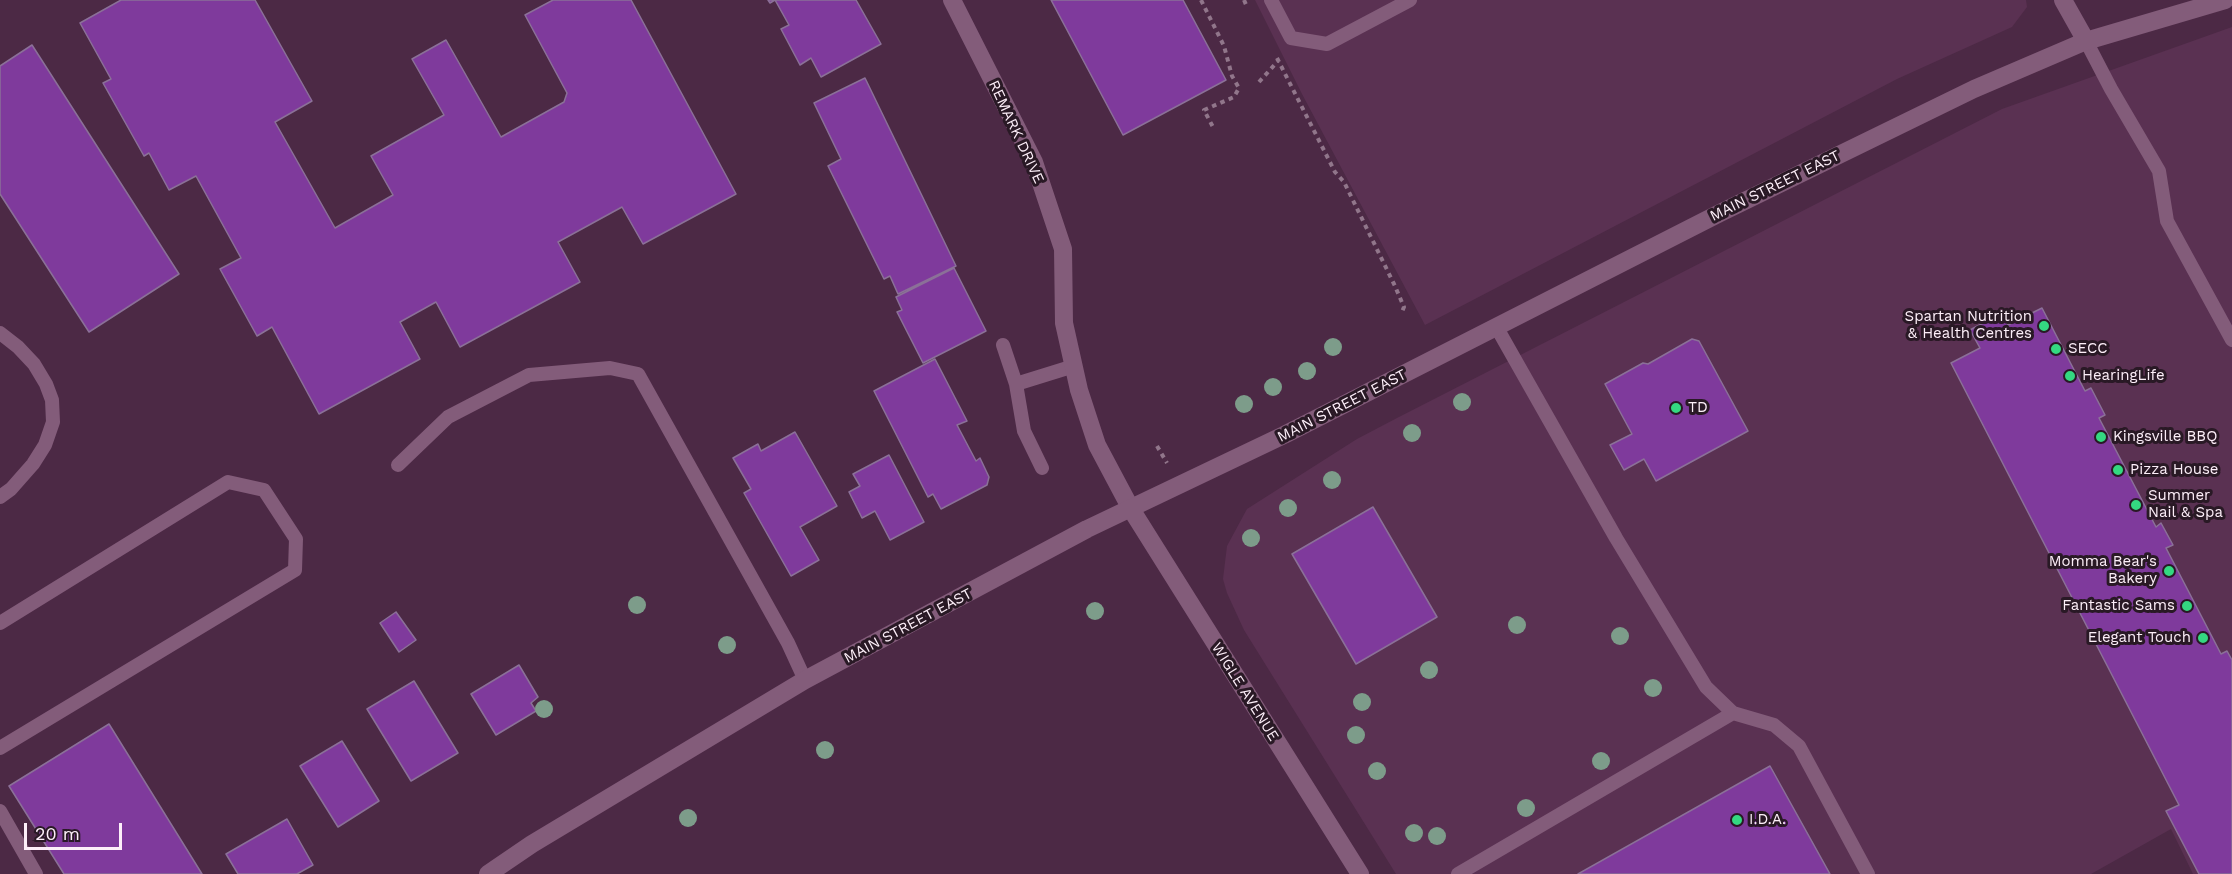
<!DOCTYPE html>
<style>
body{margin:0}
#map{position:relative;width:2232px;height:874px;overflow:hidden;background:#4c2945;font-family:"Work Sans",sans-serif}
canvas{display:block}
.scale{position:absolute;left:24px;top:823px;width:98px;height:27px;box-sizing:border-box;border:3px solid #fdeff9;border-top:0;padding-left:8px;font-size:18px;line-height:21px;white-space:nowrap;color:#fdeff9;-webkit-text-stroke:4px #291925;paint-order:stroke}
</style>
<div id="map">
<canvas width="2232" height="874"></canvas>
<div class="scale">20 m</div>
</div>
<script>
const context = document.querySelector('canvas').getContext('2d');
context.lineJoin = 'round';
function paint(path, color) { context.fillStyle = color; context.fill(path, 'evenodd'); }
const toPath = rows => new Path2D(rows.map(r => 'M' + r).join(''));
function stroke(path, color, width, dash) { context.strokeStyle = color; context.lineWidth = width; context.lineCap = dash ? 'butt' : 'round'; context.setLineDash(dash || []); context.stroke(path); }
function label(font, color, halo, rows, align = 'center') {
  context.font = font + ' "Work Sans",sans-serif'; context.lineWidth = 6; context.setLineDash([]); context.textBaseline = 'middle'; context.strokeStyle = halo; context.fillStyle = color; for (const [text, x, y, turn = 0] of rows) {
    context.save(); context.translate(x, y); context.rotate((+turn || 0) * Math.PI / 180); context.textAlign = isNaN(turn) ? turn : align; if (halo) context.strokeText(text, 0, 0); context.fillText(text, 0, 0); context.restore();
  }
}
paint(toPath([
 [1255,0,2026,0,2027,7,2012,27,1897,79,1425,325,1302,94],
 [2232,27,2232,874,2193,874,2171,829,2091,874,1396,874,1244,630,1227,593,1223,579,1227,546,1247,509,1357,439,1397,418,2002,109]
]), '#5a3152');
const building = toPath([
 [121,0,255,0,312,101,275,122,335,228,393,195,371,156,444,115,412,59,446,40,501,137,564,102,567,93,525,15,553,0,631,0,736,194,643,244,622,207,558,242,580,282,460,347,436,302,400,322,420,359,319,414,272,327,257,336,220,269,241,258,196,176,169,190,149,153,144,156,103,83,111,79,80,23,121,0],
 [768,0,856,0,881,44,821,77,811,58,800,65,781,29,789,25,775,0,770,3,768,0],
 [1051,0,1183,0,1226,80,1123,135,1051,0],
 [32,45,179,274,89,332,0,194,0,66,32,45],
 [865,78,956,266,898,294,890,276,884,279,828,166,841,159,814,103,865,78],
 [954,268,986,331,923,363,897,312,902,310,896,297,954,268],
 [2042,308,2085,391,2091,388,2105,415,2099,418,2156,527,2161,523,2173,545,2166,548,2221,654,2227,651,2232,660,2232,874,2199,874,2166,811,2179,805,1951,363,1980,348,1970,330,2002,313,2008,325,2042,308],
 [1692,339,1699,341,1748,431,1656,481,1644,459,1624,470,1610,445,1632,434,1605,384,1643,363,1648,364,1692,339],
 [935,359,967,421,957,425,976,461,980,458,989,477,987,485,941,509,933,494,928,497,874,391,935,359],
 [795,432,837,506,800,527,819,560,791,576,744,493,751,489,733,458,758,444,761,451,795,432],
 [889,455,924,522,890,540,875,511,862,518,849,492,860,486,853,474,889,455],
 [1373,507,1437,617,1356,664,1292,554,1373,507],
 [396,612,416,640,399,652,380,623,396,612],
 [519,665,538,697,531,703,536,711,496,735,471,694,519,665],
 [414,681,458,753,411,781,367,709,414,681],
 [109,724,202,874,64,874,9,786,109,724],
 [342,741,379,801,338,827,300,766,342,741],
 [1770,766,1830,874,1578,874,1770,766],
 [287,819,313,865,297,874,238,874,226,854,287,819]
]);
paint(building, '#7f3a9c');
stroke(building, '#8b7098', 1.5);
stroke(toPath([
 [1201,0,1224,46,1232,76,1239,88,1234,97,1204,110,1214,129],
 [1244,0,1247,7],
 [1277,58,1335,172,1344,182,1394,284,1404,307,1401,314],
 [1259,82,1278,61],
 [1157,446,1167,463]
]), '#91768b', 4, [4.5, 4.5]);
stroke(toPath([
 [1271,0,1291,38,1327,44,1410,0],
 [2086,41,2111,89,2159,171,2167,221,2232,340],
 [1497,328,1616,538,1706,687,1733,713,1774,725,1799,746,1868,874],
 [0,333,18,347,34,364,46,384,52,400,53,422,45,445,33,464,11,489,0,497],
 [1003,345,1016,384],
 [398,465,448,417,529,375,610,368,638,374,788,643,805,680],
 [1042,468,1024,431,1016,384,1074,366],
 [0,623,228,482,264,490,296,539,295,570,0,748],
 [0,811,36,874],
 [1458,874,1733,713]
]), '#835c7a', 14);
stroke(toPath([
 [952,0,1034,162,1063,249,1064,323,1079,390,1097,445,1131,509]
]), '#835c7a', 18);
stroke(toPath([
 [2063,0,2086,41],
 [1131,509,1360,874],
 [488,874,532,844,805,680,1087,529,1284,435,1720,213,1974,89,2086,41,2225,0]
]), '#835c7a', 18);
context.fillStyle = '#7d9c8a';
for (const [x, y] of [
 [1333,347],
 [1307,371],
 [1273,387],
 [1462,402],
 [1244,404],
 [1412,433],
 [1332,480],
 [1288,508],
 [1251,538],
 [637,605],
 [1095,611],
 [1517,625],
 [1620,636],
 [727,645],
 [1429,670],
 [1653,688],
 [1362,702],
 [544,709],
 [1356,735],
 [825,750],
 [1601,761],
 [1377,771],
 [1526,808],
 [688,818],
 [1414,833],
 [1437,836]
]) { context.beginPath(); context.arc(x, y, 9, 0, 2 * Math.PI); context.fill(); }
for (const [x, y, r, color] of [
 [2044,326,6,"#34d881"],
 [2056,349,6,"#34d881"],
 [2070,376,6,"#34d881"],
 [1676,408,6,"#34d881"],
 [2101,437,6,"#34d881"],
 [2118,470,6,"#34d881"],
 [2136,505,6,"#34d881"],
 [2169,571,6,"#34d881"],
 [2187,606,6,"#34d881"],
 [2203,638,6,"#34d881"],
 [1737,820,6,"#34d881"]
]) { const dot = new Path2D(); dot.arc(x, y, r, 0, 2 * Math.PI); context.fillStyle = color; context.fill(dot); stroke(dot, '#291925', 2); }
label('15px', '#fdeff9', '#291925', [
 ["REMARK DRIVE",1016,132,65],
 ["MAIN STREET EAST",1775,186,-26],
 ["MAIN STREET EAST",1342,406,-27],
 ["MAIN STREET EAST",908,626,-28],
 ["WIGLE AVENUE",1245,692,58]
]);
label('15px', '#fdeff9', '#291925', [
 ["Spartan Nutrition",2032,317,"right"],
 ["& Health Centres",2032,334,"right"],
 ["SECC",2068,349],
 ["HearingLife",2082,376],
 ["TD",1688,408],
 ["Kingsville BBQ",2113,437],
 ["Pizza House",2130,470],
 ["Summer",2148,496],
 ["Nail & Spa",2148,513],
 ["Momma Bear's",2157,562,"right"],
 ["Bakery",2157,579,"right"],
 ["Fantastic Sams",2175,606,"right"],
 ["Elegant Touch",2191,638,"right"],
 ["I.D.A.",1749,820]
], 'left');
</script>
